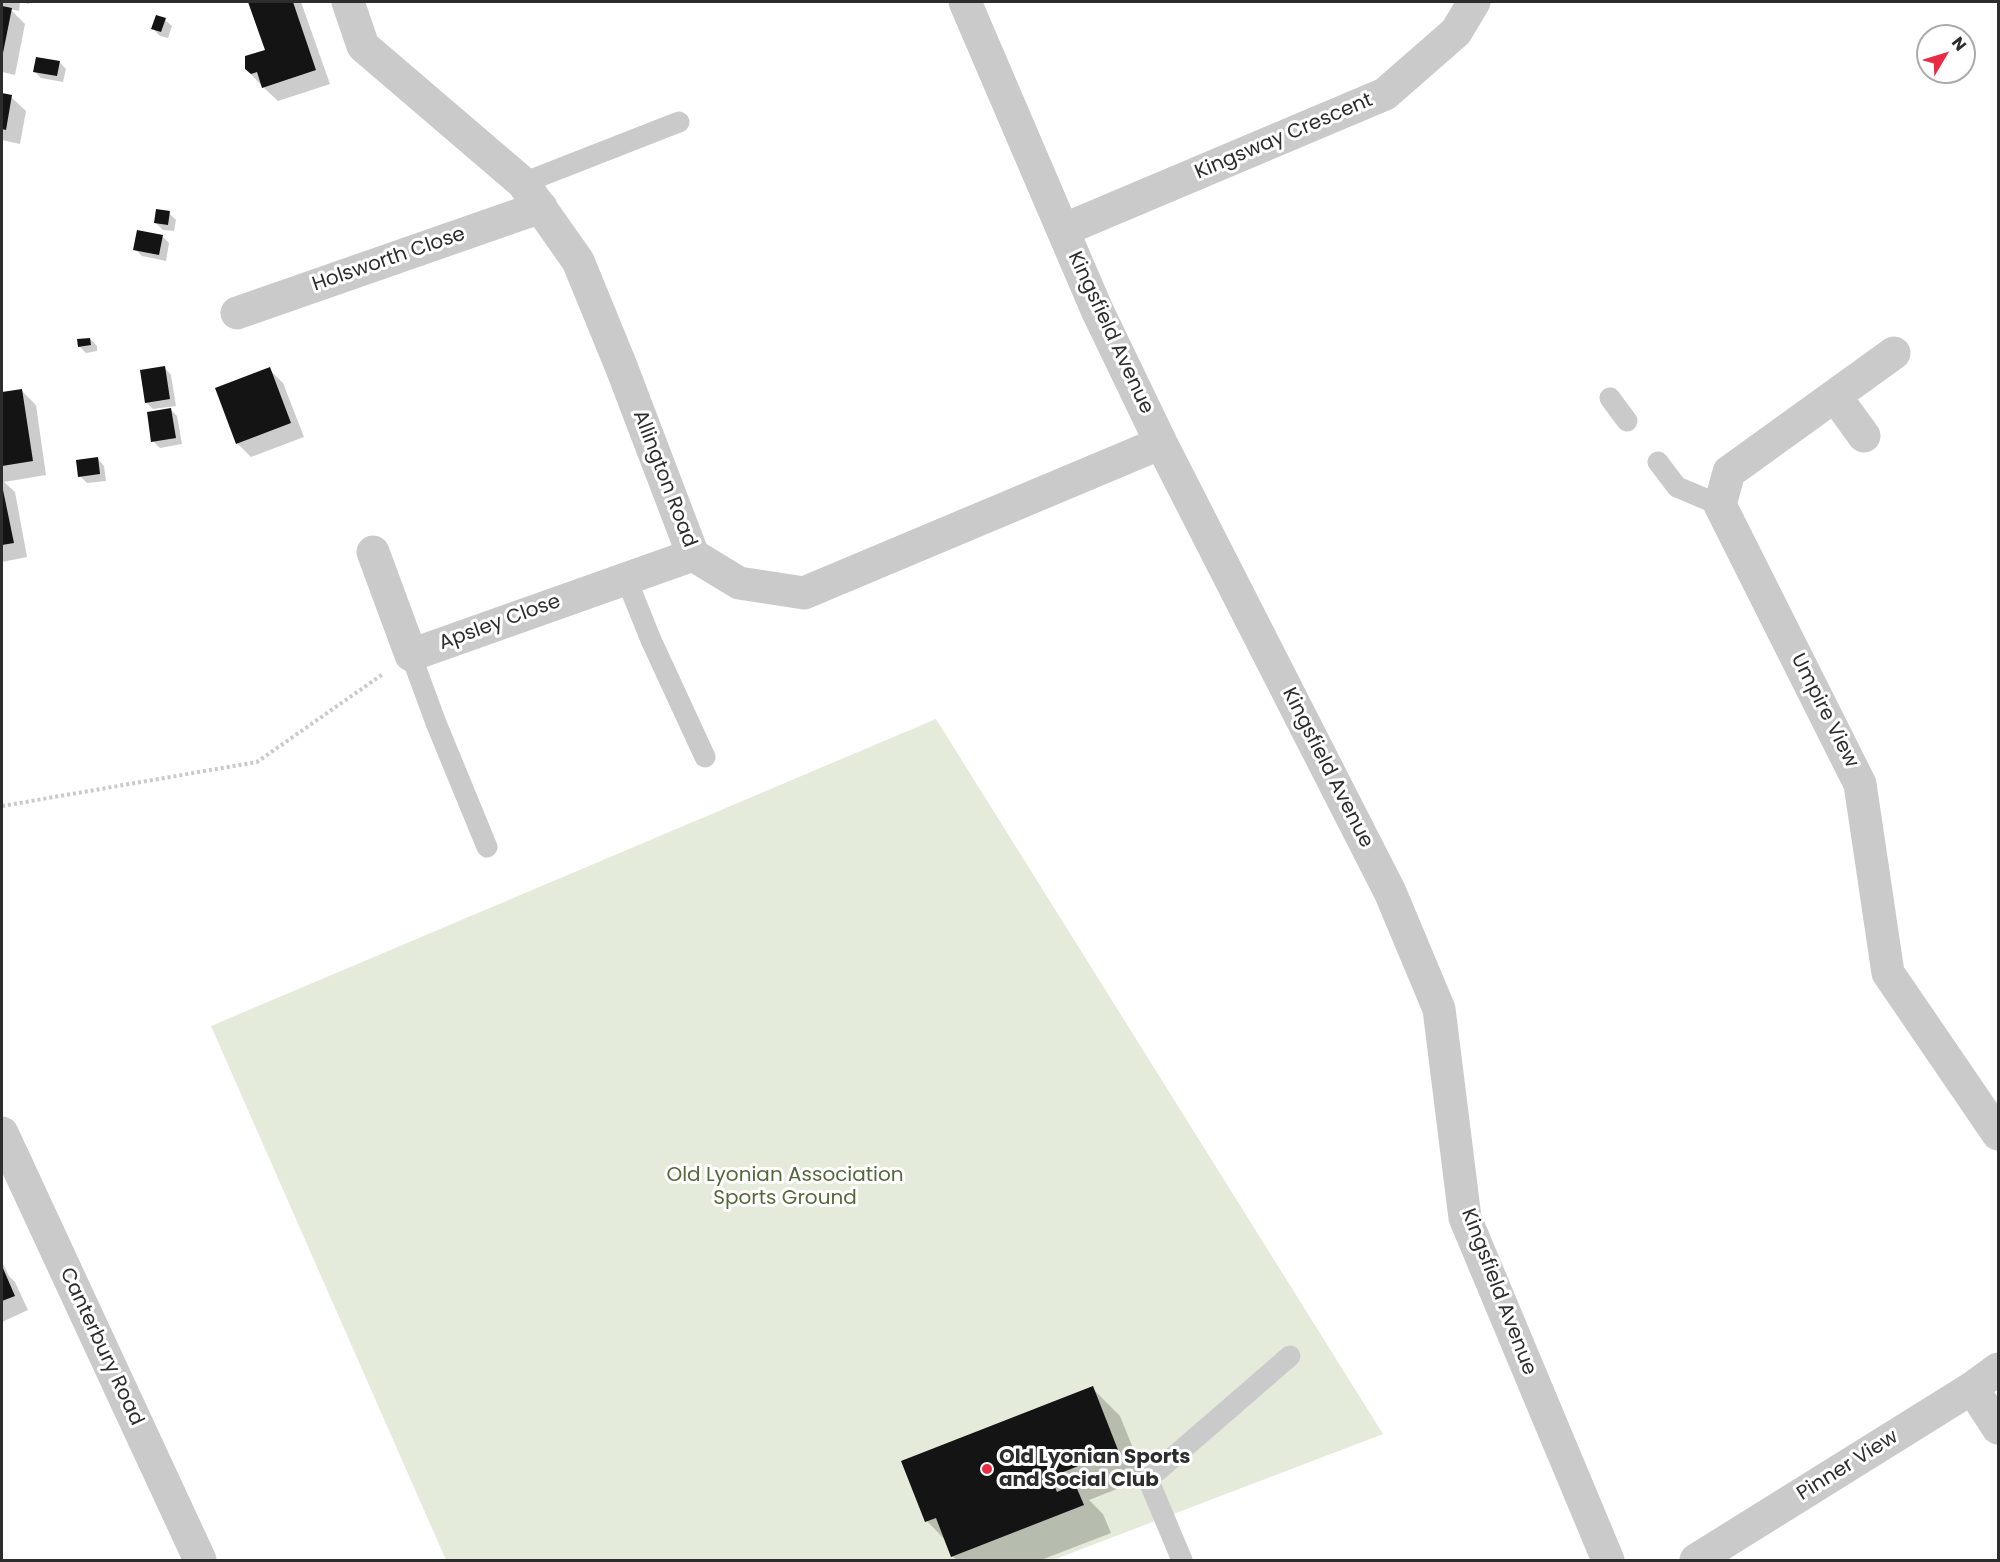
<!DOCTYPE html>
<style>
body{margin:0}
#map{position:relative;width:2000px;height:1562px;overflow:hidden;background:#fff;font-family:Poppins,sans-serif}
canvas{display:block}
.frame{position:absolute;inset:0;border:3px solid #2d2d2d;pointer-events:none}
.north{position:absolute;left:1916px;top:24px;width:60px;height:60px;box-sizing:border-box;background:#fff;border:2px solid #ababab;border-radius:50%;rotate:52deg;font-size:16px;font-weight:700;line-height:24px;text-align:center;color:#2d2d2d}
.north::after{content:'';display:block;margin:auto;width:21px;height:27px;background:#e82c43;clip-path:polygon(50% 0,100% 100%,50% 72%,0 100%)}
</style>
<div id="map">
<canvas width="2000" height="1562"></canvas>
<div class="frame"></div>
<div class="north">N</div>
</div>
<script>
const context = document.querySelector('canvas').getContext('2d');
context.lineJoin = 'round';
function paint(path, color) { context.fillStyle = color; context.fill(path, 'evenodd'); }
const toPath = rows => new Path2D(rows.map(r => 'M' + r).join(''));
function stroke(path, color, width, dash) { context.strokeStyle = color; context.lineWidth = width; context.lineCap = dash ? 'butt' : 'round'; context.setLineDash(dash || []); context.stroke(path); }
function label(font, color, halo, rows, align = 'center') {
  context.font = font + ' Poppins,sans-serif'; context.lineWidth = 6; context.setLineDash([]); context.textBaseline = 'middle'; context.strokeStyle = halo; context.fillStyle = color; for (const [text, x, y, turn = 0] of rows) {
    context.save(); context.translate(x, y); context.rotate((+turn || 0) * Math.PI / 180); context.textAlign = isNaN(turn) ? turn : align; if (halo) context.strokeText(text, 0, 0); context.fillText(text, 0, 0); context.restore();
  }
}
paint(toPath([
 [936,719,1383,1434,1053,1560,446,1560,211,1026]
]), '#e4ebda');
paint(toPath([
 [2,2,29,2,29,4,20,2,19,11,10,9,25,24,15,75,2,72],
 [250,2,301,2,330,84,278,101,263,87,246,69,267,50],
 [165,20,172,26,168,38,160,36,153,29],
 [59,62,66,69,63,82,41,78,34,71],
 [2,95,11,97,26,111,20,144,2,140],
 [169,213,176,220,174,231,163,230,156,223],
 [162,236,169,243,166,261,142,256,135,249],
 [90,339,97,346,97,351,86,353,79,346],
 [165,368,171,375,176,406,153,409,146,402],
 [269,369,283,383,304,437,251,457,237,443],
 [21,390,36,405,46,475,4,482,15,492,27,557,2,562,2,393],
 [170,409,177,416,182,444,160,448,153,441],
 [98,459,104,466,106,481,87,483,80,476],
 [2,1262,9,1276,15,1282,28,1310,2,1322],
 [1092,1388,1120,1416,1145,1478,1089,1500,1103,1514,1111,1533,1041,1560,957,1560,952,1556,946,1541,927,1521,903,1462]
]), '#0003');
paint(toPath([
 [248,2,293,2,316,70,262,88,257,72,251,74,245,69,245,56,265,50],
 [2,6,12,8,3,53,2,53],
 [156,15,166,18,161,32,151,29],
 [36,57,60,61,57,76,33,72],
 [2,93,12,95,6,130,2,129],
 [156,209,170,211,168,225,154,223],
 [137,230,163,235,159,255,133,250],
 [90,338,91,345,78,347,77,339],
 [165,366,170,399,145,403,140,370],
 [270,367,291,423,236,444,215,388],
 [22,389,33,461,2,466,2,392],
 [171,408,176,438,151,442,147,412],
 [98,457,100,474,78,477,76,460],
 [2,485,14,543,2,545],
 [2,1266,15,1296,2,1301],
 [1093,1386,1118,1450,1051,1477,1057,1492,1075,1484,1084,1505,951,1557,936,1518,925,1522,901,1461]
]), '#141414');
stroke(toPath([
 [2,806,257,762,383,674]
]), '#cacaca', 4, [3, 3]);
stroke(toPath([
 [523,183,679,122],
 [1610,398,1627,421],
 [1658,462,1677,487,1720,505],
 [626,578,651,640,705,757],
 [411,655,436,723,487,847],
 [1182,1560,1148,1479,1290,1356]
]), '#cacaca', 21);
stroke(toPath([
 [348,2,363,46,523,183,578,261,621,366,693,555,739,583,804,593,1161,443],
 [965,2,1097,310,1161,443,1390,892,1439,1009,1465,1218,1608,1560],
 [1063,230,1385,94,1456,32,1474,2],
 [237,313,541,207],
 [1894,353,1729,472,1720,505,1860,784,1888,973,1998,1134],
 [1835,396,1864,436],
 [373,552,411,655,693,555],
 [2,1133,200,1560],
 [1972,1388,1998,1428]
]), '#cacaca', 33);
stroke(toPath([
 [1696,1560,1972,1388,1998,1369]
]), '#cacaca', 33);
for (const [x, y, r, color] of [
 [987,1469,6,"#e82c43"]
]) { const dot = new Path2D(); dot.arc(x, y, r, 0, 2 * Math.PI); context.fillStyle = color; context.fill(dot); stroke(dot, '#fff', 2); }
label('20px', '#2d2d2d', '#fff', [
 ["Kingsway Crescent",1284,137,-23],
 ["Holsworth Close",389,260,-19],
 ["Kingsfield Avenue",1110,333,65],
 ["Allington Road",664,479,69],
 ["Apsley Close",500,623,-20],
 ["Umpire View",1824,711,63],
 ["Kingsfield Avenue",1327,768,63],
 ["Kingsfield Avenue",1498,1292,69],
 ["Canterbury Road",101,1347,65],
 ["Pinner View",1848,1466,-32]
]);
label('20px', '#53693a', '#fff', [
 ["Old Lyonian Association",785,1176],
 ["Sports Ground",785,1199]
]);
label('bold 20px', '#2d2d2d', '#fff', [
 ["Old Lyonian Sports",999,1458],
 ["and Social Club",999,1481]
], 'left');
</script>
